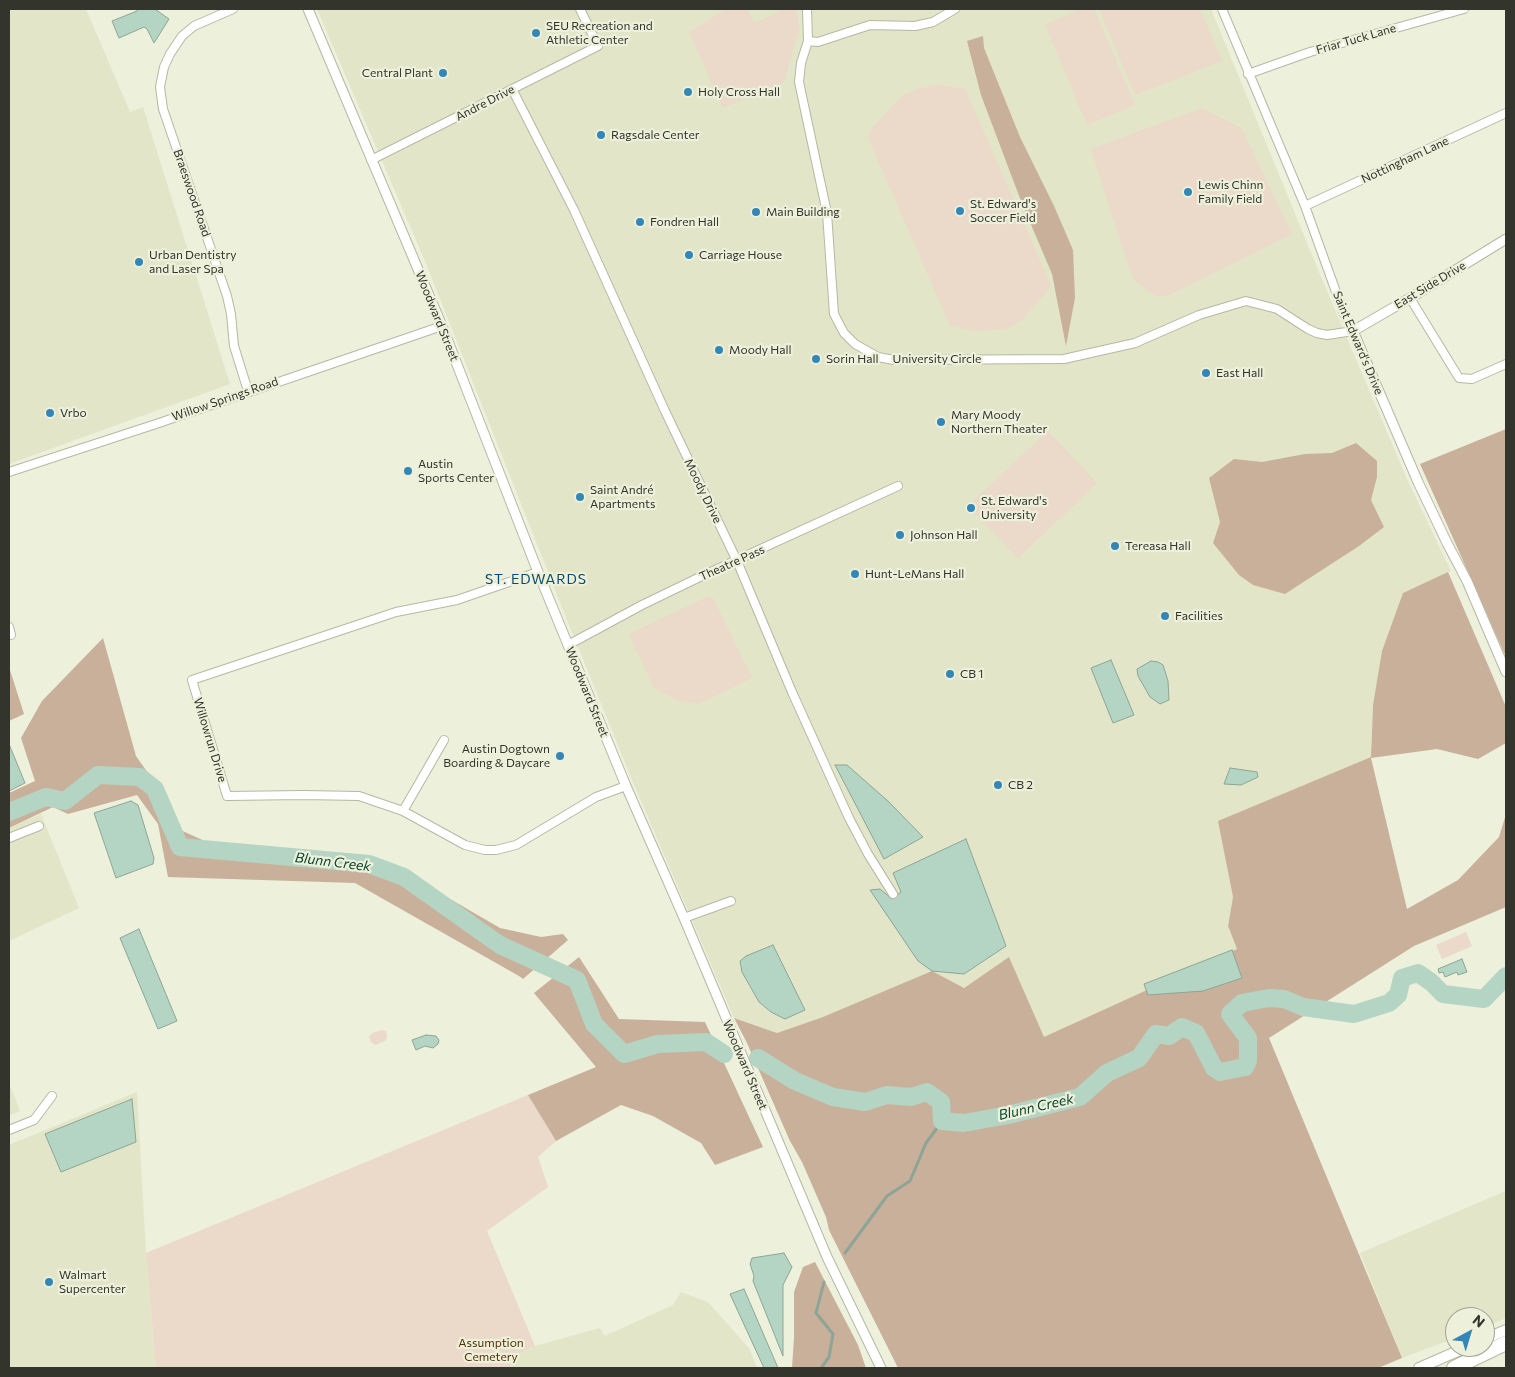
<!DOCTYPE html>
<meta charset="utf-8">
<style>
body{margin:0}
#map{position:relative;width:1515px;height:1377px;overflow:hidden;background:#edf0da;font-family:Commissioner,sans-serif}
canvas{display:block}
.frame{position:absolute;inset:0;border:10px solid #33342c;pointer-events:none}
.north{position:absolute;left:1445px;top:1307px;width:50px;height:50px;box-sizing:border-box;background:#edf0da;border:1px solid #a3a594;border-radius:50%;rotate:39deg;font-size:14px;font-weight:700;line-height:20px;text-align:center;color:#33342c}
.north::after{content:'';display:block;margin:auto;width:18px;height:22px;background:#3387b7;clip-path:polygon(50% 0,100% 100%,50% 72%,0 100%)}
</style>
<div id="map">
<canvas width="1515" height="1377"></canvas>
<div class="frame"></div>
<div class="north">N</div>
</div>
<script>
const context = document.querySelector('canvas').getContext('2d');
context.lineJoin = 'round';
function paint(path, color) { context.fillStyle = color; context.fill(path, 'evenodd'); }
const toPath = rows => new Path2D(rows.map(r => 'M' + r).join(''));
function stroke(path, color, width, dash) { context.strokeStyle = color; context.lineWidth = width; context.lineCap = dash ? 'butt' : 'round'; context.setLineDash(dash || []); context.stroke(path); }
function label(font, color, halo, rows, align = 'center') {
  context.font = font + ' Commissioner,sans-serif'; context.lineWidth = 4.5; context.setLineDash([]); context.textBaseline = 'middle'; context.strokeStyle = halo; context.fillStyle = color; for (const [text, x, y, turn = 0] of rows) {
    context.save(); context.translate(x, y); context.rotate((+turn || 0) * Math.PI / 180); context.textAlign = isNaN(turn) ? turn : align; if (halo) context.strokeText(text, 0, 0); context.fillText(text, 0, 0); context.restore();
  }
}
paint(toPath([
 [9,9,86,9,130,112,143,107,230,384,9,464],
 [317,9,1211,9,1321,277,1407,479,1451,571,1403,593,1373,705,1371,757,1219,821,1233,897,1228,926,1237,949,1044,1038,1009,957,963,988,823,1017,777,1033,734,1018,632,780,567,620,425,261],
 [41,814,79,908,9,941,9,828],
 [9,1083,20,1111,9,1116],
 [137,1092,146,1253,156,1368,9,1368,9,1145],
 [1506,1191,1506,1318,1485,1327,1485,1317,1455,1317,1455,1338,1402,1358,1360,1253],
 [681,1292,708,1302,749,1348,757,1368,511,1368,507,1358,535,1346,600,1328,605,1336,673,1305]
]), '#e2e5c8');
paint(toPath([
 [726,9,746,9,755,23,785,9,797,9,799,30,784,82,723,108,689,32],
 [1082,9,1094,9,1135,105,1087,125,1045,24],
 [1099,9,1200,9,1222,61,1135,95],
 [938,85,965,89,1051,286,1022,320,1007,329,976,331,950,326,868,137,871,129,903,95,917,89],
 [1202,108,1241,128,1292,234,1171,294,1158,297,1136,282,1130,271,1091,149],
 [1048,431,1097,483,1018,558,968,506],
 [709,596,713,598,752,678,699,704,679,701,654,688,629,634],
 [1466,932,1472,946,1442,959,1436,945],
 [382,1030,386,1031,387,1038,385,1041,375,1045,371,1042,369,1037,372,1033],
 [528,1095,556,1141,538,1157,548,1187,487,1231,535,1346,508,1358,511,1368,156,1368,146,1253]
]), '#ebd9c9');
paint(toPath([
 [983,36,984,48,1020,137,1054,206,1073,250,1075,298,1066,346,1052,274,1021,201,981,95,967,41],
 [1506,429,1506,657,1420,464],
 [1356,443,1377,461,1377,477,1371,500,1384,527,1359,546,1285,594,1253,585,1239,575,1213,543,1220,522,1209,478,1234,459,1262,462,1305,454,1332,453],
 [1448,572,1506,707,1506,743,1478,759,1437,749,1371,758,1407,909,1458,880,1499,837,1506,814,1506,907,1414,946,1269,1038,1402,1358,1378,1368,898,1368,829,1230,826,1217,802,1162,790,1141,747,1043,734,1018,777,1033,823,1017,932,971,964,988,1009,957,1044,1037,1237,949,1228,926,1233,897,1218,821,1371,757,1373,705,1382,651,1403,593],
 [103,638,136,756,160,790,176,828,209,843,362,860,379,864,407,874,500,928,541,937,563,934,568,940,523,979,519,976,355,883,168,877,158,824,137,795,68,814,53,807,9,828,9,793,35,781,21,738,42,701],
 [9,667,24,714,9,721],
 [579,957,619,1019,705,1022,763,1147,715,1165,701,1143,653,1116,621,1105,556,1141,528,1095,596,1067,534,993],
 [815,1262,858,1345,866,1368,792,1368,794,1338,794,1292,803,1267]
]), '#c9b09a');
const water = toPath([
 [138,9,155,9,169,19,154,43,147,29,144,27,119,38,112,21,137,11,138,9],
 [1111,660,1134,715,1113,723,1091,668,1111,660],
 [1151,661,1158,662,1163,665,1168,681,1169,700,1160,704,1150,697,1138,676,1137,669,1151,661],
 [9,744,25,783,9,791,9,744],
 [835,765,847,765,889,802,923,837,884,859,835,765],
 [1230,768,1257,772,1258,777,1241,785,1224,784,1230,768],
 [131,801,138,805,154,858,153,864,116,878,94,813,131,801],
 [966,839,1006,946,964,974,932,971,918,961,870,890,880,889,892,899,901,892,893,873,966,839],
 [139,929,177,1021,158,1029,120,938,139,929],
 [773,945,805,1010,785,1019,771,1012,759,1002,742,972,740,961,746,956,773,945],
 [1232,950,1242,978,1203,991,1148,995,1144,984,1232,950],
 [1462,959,1467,972,1458,975,1457,972,1445,977,1443,972,1439,973,1438,969,1462,959],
 [426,1035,436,1036,439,1040,438,1044,433,1048,425,1046,416,1050,412,1040,426,1035],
 [132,1099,136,1142,61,1172,45,1134,132,1099],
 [784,1253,792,1267,783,1285,783,1356,753,1281,754,1276,750,1264,752,1258,784,1253],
 [744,1289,778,1368,764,1368,730,1294,744,1289]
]);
paint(water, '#b4d5c4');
stroke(water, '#8da596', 1);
stroke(toPath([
 [845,1253,887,1196,910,1181,926,1143,942,1121],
 [821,1368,829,1357,833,1334,816,1313,824,1282]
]), '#8da596', 3);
stroke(toPath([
 [9,812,46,797,65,801,98,775,140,777,155,789,180,847,369,864,404,877,500,945,577,980,594,1024,624,1054,658,1044,706,1042,724,1054],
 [758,1058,795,1081,833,1097,865,1102,887,1095,911,1097,927,1092,941,1102,942,1121,964,1123,1008,1115,1080,1097,1107,1073,1139,1058,1156,1034,1169,1036,1182,1027,1196,1033,1214,1068,1220,1072,1245,1067,1248,1061,1248,1038,1230,1014,1242,1003,1269,998,1284,999,1303,1007,1354,1014,1389,1003,1398,995,1402,978,1418,973,1431,982,1443,994,1484,999,1506,976]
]), '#b4d5c4', 18);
const minor = toPath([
 [233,9,194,26,182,36,170,54,164,67,160,87,163,109,227,296,231,314,234,346,248,391],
 [807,9,808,41,801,63,799,82,827,213,834,314,844,333,855,344,878,357,894,360,1064,359,1135,343,1199,315,1246,301,1277,309,1308,329,1317,333,1327,335,1353,331,1344,314,1305,206,1222,9],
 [808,41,818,42,870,25,915,26,933,22,955,9],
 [1248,74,1310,52,1464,9],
 [512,89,574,210,665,411,737,561,792,692,849,818,868,854,893,894],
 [371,160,598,46,580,9],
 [1305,206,1506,113],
 [1410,298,1459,378,1472,379,1506,364],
 [9,472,156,424,442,326],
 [538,572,457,600,396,612,192,680,227,796,303,795,359,796,403,811,465,845,485,850,496,850,516,845,596,797,626,786],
 [9,627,11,635],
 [568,645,642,605,704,575,898,486],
 [403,811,444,740],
 [9,838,39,826],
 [684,918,731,901],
 [9,1130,34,1120,52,1096]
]);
const tertiary = toPath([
 [308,9,442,326,538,572,626,786,684,918,827,1257,881,1368],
 [1506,239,1410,298,1353,331,1418,482,1447,543,1467,581,1506,672]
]);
const secondary = toPath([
 [1485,1339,1506,1330],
 [1419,1368,1467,1347]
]);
const motorway = toPath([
 [1454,1368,1506,1343]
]);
stroke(minor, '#b6b8a4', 10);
stroke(tertiary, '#b6b8a4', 11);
stroke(secondary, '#b6b8a4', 12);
stroke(motorway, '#b6b8a4', 16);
stroke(minor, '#fff', 8);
stroke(tertiary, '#fff', 9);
stroke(secondary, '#fff', 10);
stroke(motorway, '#fff', 14);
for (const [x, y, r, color] of [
 [536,33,5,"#3387b7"],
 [443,73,5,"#3387b7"],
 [688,92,5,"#3387b7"],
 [601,135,5,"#3387b7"],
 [1188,192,5,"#3387b7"],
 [960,211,5,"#3387b7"],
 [756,212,5,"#3387b7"],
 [640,222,5,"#3387b7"],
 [689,255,5,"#3387b7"],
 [139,262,5,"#3387b7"],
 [719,350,5,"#3387b7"],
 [816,359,5,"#3387b7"],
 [1206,373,5,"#3387b7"],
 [50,413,5,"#3387b7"],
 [941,422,5,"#3387b7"],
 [408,471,5,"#3387b7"],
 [580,497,5,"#3387b7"],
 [971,508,5,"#3387b7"],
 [900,535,5,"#3387b7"],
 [1115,546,5,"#3387b7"],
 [855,574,5,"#3387b7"],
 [1165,616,5,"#3387b7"],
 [950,674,5,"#3387b7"],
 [560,756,5,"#3387b7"],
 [998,785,5,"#3387b7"],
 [49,1282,5,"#3387b7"]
]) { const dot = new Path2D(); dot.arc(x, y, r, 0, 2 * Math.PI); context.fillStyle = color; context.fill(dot); stroke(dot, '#edf0da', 2); }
label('12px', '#33342c', '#edf0da', [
 ["SEU Recreation and",546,26],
 ["Athletic Center",546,40],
 ["Central Plant",433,73,"right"],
 ["Holy Cross Hall",698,92],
 ["Ragsdale Center",611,135],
 ["Lewis Chinn",1198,185],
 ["Family Field",1198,199],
 ["St. Edward's",970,204],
 ["Soccer Field",970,218],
 ["Main Building",766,212],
 ["Fondren Hall",650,222],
 ["Urban Dentistry",149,255],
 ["and Laser Spa",149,269],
 ["Carriage House",699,255],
 ["Moody Hall",729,350],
 ["Sorin Hall",826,359],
 ["East Hall",1216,373],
 ["Vrbo",60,413],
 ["Mary Moody",951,415],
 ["Northern Theater",951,429],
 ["Austin",418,464],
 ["Sports Center",418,478],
 ["Saint André",590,490],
 ["Apartments",590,504],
 ["St. Edward's",981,501],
 ["University",981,515],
 ["Johnson Hall",910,535],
 ["Tereasa Hall",1125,546],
 ["Hunt-LeMans Hall",865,574],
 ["Facilities",1175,616],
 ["CB 1",960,674],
 ["Austin Dogtown",550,749,"right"],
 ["Boarding & Daycare",550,763,"right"],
 ["CB 2",1008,785],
 ["Walmart",59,1275],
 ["Supercenter",59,1289]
], 'left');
label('12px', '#33342c', '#edf0da', [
 ["Friar Tuck Lane",1356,39,-16],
 ["Andre Drive",485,103,-27],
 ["Nottingham Lane",1405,160,-25],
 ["Braeswood Road",192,193,71],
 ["East Side Drive",1430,285,-31],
 ["Woodward Street",437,316,68],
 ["Saint Edward's Drive",1358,343,67],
 ["University Circle",937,359],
 ["Willow Springs Road",225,399,-19],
 ["Moody Drive",703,491,64],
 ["Theatre Pass",732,563,-24],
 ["Woodward Street",587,692,68],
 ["Willowrun Drive",210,740,73],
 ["Woodward Street",745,1065,67]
]);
label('12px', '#533008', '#edf0da', [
 ["Assumption",491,1343],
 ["Cemetery",491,1357]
]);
context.letterSpacing = '1px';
label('14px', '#0c4b6b', '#edf0da', [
 ["ST. EDWARDS",536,579]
]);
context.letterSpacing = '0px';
label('italic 14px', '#084730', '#edf0da', [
 ["Blunn Creek",333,862,7],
 ["Blunn Creek",1036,1107,-13]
]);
</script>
